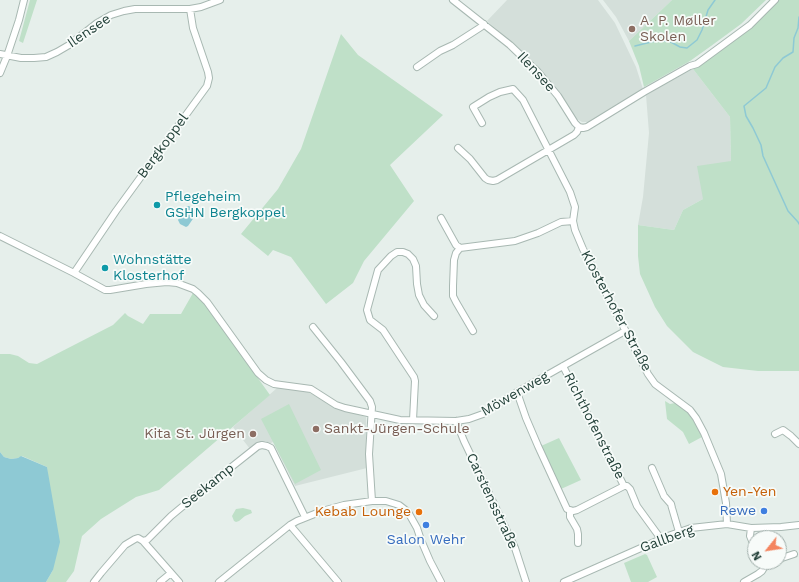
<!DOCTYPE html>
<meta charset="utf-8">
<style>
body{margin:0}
#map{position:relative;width:799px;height:582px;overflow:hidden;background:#e6efeb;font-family:"Work Sans",sans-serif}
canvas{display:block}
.north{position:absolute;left:747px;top:530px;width:40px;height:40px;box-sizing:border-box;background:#f7fbf9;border:1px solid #a3b1ad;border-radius:50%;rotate:240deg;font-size:11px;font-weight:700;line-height:16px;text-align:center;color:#24423a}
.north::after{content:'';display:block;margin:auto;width:14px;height:18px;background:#f4845f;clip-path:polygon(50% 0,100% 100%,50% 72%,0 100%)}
</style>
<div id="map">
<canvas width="799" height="582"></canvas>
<div class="north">N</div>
</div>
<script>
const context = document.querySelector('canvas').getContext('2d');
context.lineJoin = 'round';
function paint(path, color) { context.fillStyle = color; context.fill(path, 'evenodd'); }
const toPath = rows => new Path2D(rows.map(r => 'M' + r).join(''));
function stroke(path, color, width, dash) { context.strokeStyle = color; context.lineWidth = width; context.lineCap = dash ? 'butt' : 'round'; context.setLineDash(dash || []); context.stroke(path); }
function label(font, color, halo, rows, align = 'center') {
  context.font = font + ' "Work Sans",sans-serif'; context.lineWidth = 3.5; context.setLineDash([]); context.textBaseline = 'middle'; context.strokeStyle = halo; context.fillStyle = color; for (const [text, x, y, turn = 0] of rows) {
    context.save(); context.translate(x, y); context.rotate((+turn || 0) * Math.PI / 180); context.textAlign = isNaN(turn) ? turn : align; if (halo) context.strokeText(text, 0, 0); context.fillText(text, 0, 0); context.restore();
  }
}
paint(toPath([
 [507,0,598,0,615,23,636,67,643,89,632,98,589,122,582,122,577,119,536,64,487,21],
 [603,0,672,0,629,41,616,17],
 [693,69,730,117,731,161,703,199,683,210,674,230,638,225,643,197,649,133,646,95],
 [277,388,306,391,335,407,366,417,367,468,295,486,273,442,269,444,266,441,262,441,250,449,233,427]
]), '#d4dfda');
paint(toPath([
 [30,0,37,0,23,43,19,41],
 [672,0,766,0,741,24,711,46,690,61,644,87,639,66,629,41],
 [778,0,799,0,799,371,758,371,723,367,693,352,667,326,655,307,640,274,638,256,638,225,674,230,683,210,703,199,697,166,731,161,730,117,693,69,743,34,760,20],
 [341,34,358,55,443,115,390,165,414,201,364,261,353,283,326,304,291,257,273,250,268,256,241,234,278,189,301,149],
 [193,293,205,304,270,395,159,490,136,497,101,519,82,536,74,571,66,582,46,582,53,570,47,467,22,456,18,458,11,459,4,457,0,452,0,354,10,354,18,356,29,363,37,364,113,325,125,313,128,316,143,324,150,314,181,314],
 [665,401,670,404,675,403,687,412,695,423,702,437,689,444,683,432,667,419],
 [289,404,321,470,295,484,261,419],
 [559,438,581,480,561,489,541,446],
 [243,508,251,510,252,513,245,516,239,521,236,522,234,521,232,516,236,509],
 [645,554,647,555,657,577,648,582,631,582,624,563]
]), '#bfe0c8');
paint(toPath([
 [186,206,189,206,196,210,197,213,188,226,186,227,180,224,178,220],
 [0,452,4,457,11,459,18,458,21,456,47,467,60,542,53,570,46,582,0,582]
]), '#8ec9d4');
stroke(toPath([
 [799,17,798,28,794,38,793,52,783,58,775,67,766,88,744,106,746,116,753,128,761,145,763,156,788,211,798,222,799,224],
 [635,46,655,41,669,41,680,47,687,48,697,40,702,30,708,10,715,0]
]), '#8ec9d4', 1.5);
const minor = toPath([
 [453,0,510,45,538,72,558,96,575,123,579,127],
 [0,54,21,58,34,58,46,57,57,52,69,45,97,23,111,15,124,11,135,9,190,9,201,7,220,0],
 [417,67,440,51,453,45,481,27,484,24],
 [0,73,7,56,19,20,24,0],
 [482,123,473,107,489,97,500,92,513,89,523,100,570,192,575,207,573,221,575,230,583,249,648,374,655,384,690,410,696,418,704,433,721,474,726,503,727,524],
 [579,127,583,128,587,127,644,92,690,66,697,64,750,25,775,0],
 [458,148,470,159,485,178,488,180,493,181,497,180,574,135,577,132,579,127],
 [441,218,456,245,460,248,515,241,538,233,561,222,573,221],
 [0,236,74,273,105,290,110,290,146,284,167,282,177,283,193,289,198,293,207,302,258,373,266,380,274,384,311,389,336,405,345,408,400,420,456,421,469,419,483,414,517,392,625,331],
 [460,248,456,253,454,260,453,286,453,296,456,302,473,331],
 [74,273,116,211,207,86,209,78,208,72,193,28,190,9],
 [313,327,341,362,370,401,372,407,369,454,372,501],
 [563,366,624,486],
 [517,392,526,418,538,446,567,509,573,511,577,510,624,486,627,486,630,489,637,506,661,539],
 [413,420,415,381,414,377,383,330,370,320,367,310,378,270,391,256,397,252,403,252,408,254,413,259,416,266,417,284,419,295,424,305,434,316],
 [456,421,464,441,515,548,526,582],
 [775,434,783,430,791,436,799,444],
 [652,468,664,496,671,504,672,508,679,532],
 [570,510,570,517,577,529,578,534,578,543],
 [290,525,338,582],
 [751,528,750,536,755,548],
 [143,541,179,582],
 [779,559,794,554],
 [94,582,101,573,125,545,135,539,138,538,143,541,147,540,171,516,200,492,258,446,262,445,267,446,271,448,305,517],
 [160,582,171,573],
 [219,582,290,525,297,521,322,511,344,505,372,501,386,501,399,505,408,512,417,528,421,540,430,561,441,582],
 [564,582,668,536,691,528,727,524,751,528,781,527,799,525],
 [744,582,758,574,762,571,765,566,773,562]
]);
stroke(minor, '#a8b8b2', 8);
stroke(minor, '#fff', 6);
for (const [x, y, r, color] of [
 [632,29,4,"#8d6e63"],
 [157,205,4,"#0f9aa8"],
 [105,268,4,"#0f9aa8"],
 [316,429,4,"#8d6e63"],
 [253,434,4,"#8d6e63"],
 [715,492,4,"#e8710a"],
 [764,511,4,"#3f7fe0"],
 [419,512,4,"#e8710a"],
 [426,525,4,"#3f7fe0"]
]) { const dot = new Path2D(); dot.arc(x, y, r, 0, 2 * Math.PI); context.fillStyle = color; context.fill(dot); stroke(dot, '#f7fbf9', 1.5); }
label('14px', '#785e54', '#f7fbf9', [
 ["A. P. Møller",640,21],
 ["Skolen",640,37],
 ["Sankt-Jürgen-Schule",324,429],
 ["Kita St. Jürgen",245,434,"right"]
], 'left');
label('14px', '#24423a', '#f7fbf9', [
 ["Ilensee",89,31,-34],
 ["Ilensee",536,72,47],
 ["Bergkoppel",163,146,-54],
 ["Klosterhofer Straße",616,311,62],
 ["Möwenweg",515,394,-30],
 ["Richthofenstraße",594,426,63],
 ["Seekamp",208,486,-39],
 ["Carstensstraße",492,501,65],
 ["Gallberg",667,539,-20]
]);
label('14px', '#0d838f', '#f7fbf9', [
 ["Pflegeheim",165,197],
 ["GSHN Bergkoppel",165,213],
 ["Wohnstätte",113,260],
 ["Klosterhof",113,276]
], 'left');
label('14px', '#c56008', '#f7fbf9', [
 ["Yen-Yen",723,492],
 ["Kebab Lounge",411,512,"right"]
], 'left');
label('14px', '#366cbe', '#f7fbf9', [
 ["Rewe",756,511],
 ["Salon Wehr",426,540,"center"]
], 'right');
</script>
